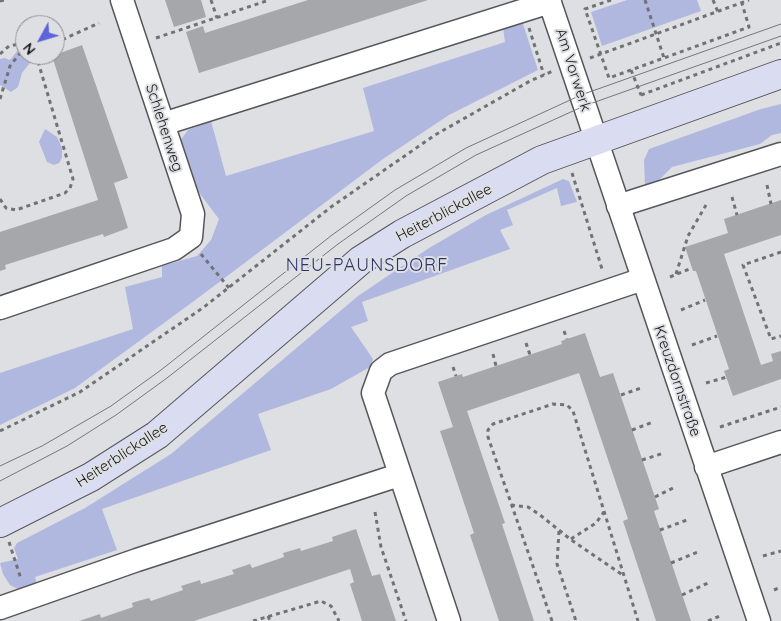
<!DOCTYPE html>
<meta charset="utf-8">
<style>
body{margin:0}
#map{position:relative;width:781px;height:621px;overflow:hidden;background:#dedfe3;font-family:Quicksand,sans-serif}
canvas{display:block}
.north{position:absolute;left:15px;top:15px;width:50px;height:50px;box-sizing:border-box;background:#dedfe3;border:1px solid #8f8f92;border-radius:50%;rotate:231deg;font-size:14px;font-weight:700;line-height:20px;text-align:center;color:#181819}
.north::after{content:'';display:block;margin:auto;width:18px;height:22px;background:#5d64dc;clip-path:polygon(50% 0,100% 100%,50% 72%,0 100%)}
</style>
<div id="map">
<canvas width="781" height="621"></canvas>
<div class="north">N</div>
</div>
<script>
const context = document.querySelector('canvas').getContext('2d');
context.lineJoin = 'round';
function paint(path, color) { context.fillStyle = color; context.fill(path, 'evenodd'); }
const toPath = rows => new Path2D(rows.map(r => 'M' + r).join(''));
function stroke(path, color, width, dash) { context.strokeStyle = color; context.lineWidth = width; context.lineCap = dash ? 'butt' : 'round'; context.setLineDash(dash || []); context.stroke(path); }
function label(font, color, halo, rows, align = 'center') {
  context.font = font + ' Quicksand,sans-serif'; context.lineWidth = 4; context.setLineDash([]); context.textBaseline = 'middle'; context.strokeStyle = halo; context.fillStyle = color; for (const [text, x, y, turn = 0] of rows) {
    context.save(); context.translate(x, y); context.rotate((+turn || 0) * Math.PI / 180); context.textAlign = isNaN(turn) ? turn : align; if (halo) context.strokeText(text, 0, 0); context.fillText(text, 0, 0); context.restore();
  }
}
paint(toPath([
 [627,0,697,0,701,11,602,46,591,12],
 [522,21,538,70,449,115,383,159,194,301,75,388,0,425,0,373,133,329,125,287,162,277,162,266,197,256,211,240,219,219,191,182,179,142,188,130,211,121,226,176,374,131,363,88,505,42,503,28],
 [18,50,29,59,30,63,22,73,18,87,11,92,0,85,0,59,5,58,10,60],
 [781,104,781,133,772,135,760,144,672,167,656,183,645,186,644,160,649,149,761,109],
 [45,129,57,137,62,148,62,158,59,163,54,165,47,162,39,142],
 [563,179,569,181,577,202,561,206,557,188,507,210,513,225,500,230,510,249,362,302,368,321,351,327,373,359,370,367,331,389,258,414,271,450,102,509,117,550,35,577,38,588,20,590,10,585,3,574,0,563,18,559,14,548,17,543,85,508,171,454,358,296,429,248,486,215]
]), '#b1b8e0');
paint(toPath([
 [165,0,201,0,206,17,174,27],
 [308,0,428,0,199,73,186,32,203,26,205,33],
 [82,45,128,178,114,183,128,228,104,237,103,234,5,265,6,269,0,271,0,232,98,200,52,56],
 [781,200,781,235,724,254,761,365,773,361,771,354,781,351,781,379,733,396,724,371,729,369,696,271,693,271,685,247,728,233,724,219],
 [585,333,600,377,613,373,659,509,654,511,691,621,656,621,623,521,628,519,579,373,467,411,505,523,502,524,534,621,499,621,470,535,474,533,440,431,453,427,438,382,462,374,463,377,562,344,561,341],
 [356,529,372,576,380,574,396,621,362,621,350,584,354,582,350,569,194,621,79,621,100,614,101,618,133,607,132,603,138,601,149,598,151,601,183,590,181,586,200,580,201,584,234,574,232,570,250,564,252,568,284,557,283,553,300,548,301,551,333,541,332,537]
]), '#a6a7aa');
const street = toPath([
 [549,0,759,621],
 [163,124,550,2],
 [618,206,781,154],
 [0,308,174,249,191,237,193,214,122,0],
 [706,467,781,442],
 [0,608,137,560,399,475],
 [449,621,373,393,381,371,390,364,643,279]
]);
const secondary = toPath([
 [0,523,91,477,157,435,361,260,402,234,542,160,781,74]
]);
stroke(street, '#56565a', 25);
stroke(secondary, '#56565a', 30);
stroke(toPath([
 [211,0,217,18],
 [611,0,585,9,609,78,749,27,741,0],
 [645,0,664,58],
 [713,0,718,12],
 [0,1,4,0],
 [529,28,544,75],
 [156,38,269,0],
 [55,43,99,23],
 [0,54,9,46,25,43],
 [590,58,749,0],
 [631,70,641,95],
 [641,95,781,43],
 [0,99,10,66,25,47],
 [572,173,603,272],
 [767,185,771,204],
 [732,197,737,215],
 [0,199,6,208,16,210,65,193,70,188,73,179,36,55],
 [781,252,743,265,771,339,781,336],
 [201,254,229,288],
 [676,274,688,236,706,205],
 [670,277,692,268],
 [681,310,705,300],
 [564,331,567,339],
 [526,343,530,355],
 [692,345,717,336],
 [493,354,496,366],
 [453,367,456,376],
 [706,383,727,377],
 [621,395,641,388],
 [720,427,781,407],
 [632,430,653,422],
 [0,431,80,392,204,307,331,207,435,135,530,81,553,71],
 [642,460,664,453],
 [655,497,675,487],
 [511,505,528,507,540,515,570,539,624,576],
 [375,512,381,547,406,621],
 [660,530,687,520],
 [559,531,557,564,576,621],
 [571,539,596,523,604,512],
 [9,542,21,579],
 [763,556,781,551],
 [671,563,698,552],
 [774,590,781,587],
 [682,595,708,583],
 [268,616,270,621],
 [253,621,321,601,331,606,339,621],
 [552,621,488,437,488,430,493,424,553,404,567,405,573,411,638,621],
 [708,621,720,616]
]), '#717274', 3, [4, 4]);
stroke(street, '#fff', 22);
stroke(secondary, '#daddf2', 28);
stroke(toPath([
 [0,466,42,446,111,406,161,370,332,235,395,190,466,148,581,95,781,24],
 [0,481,67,446,116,415,167,378,338,244,406,196,476,155,584,106,781,36]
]), '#767779', 1);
label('15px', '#181819', '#dedfe3', [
 ["Am Vorwerk",573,70,72],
 ["Schlehenweg",164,128,72],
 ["Heiterblickallee",444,213,-28],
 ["Kreuzdornstraße",677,381,71],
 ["Heiterblickallee",122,455,-33]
]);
context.letterSpacing = '1px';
label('18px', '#2d326c', '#dedfe3', [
 ["NEU-PAUNSDORF",367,266]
]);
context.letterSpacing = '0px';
</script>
